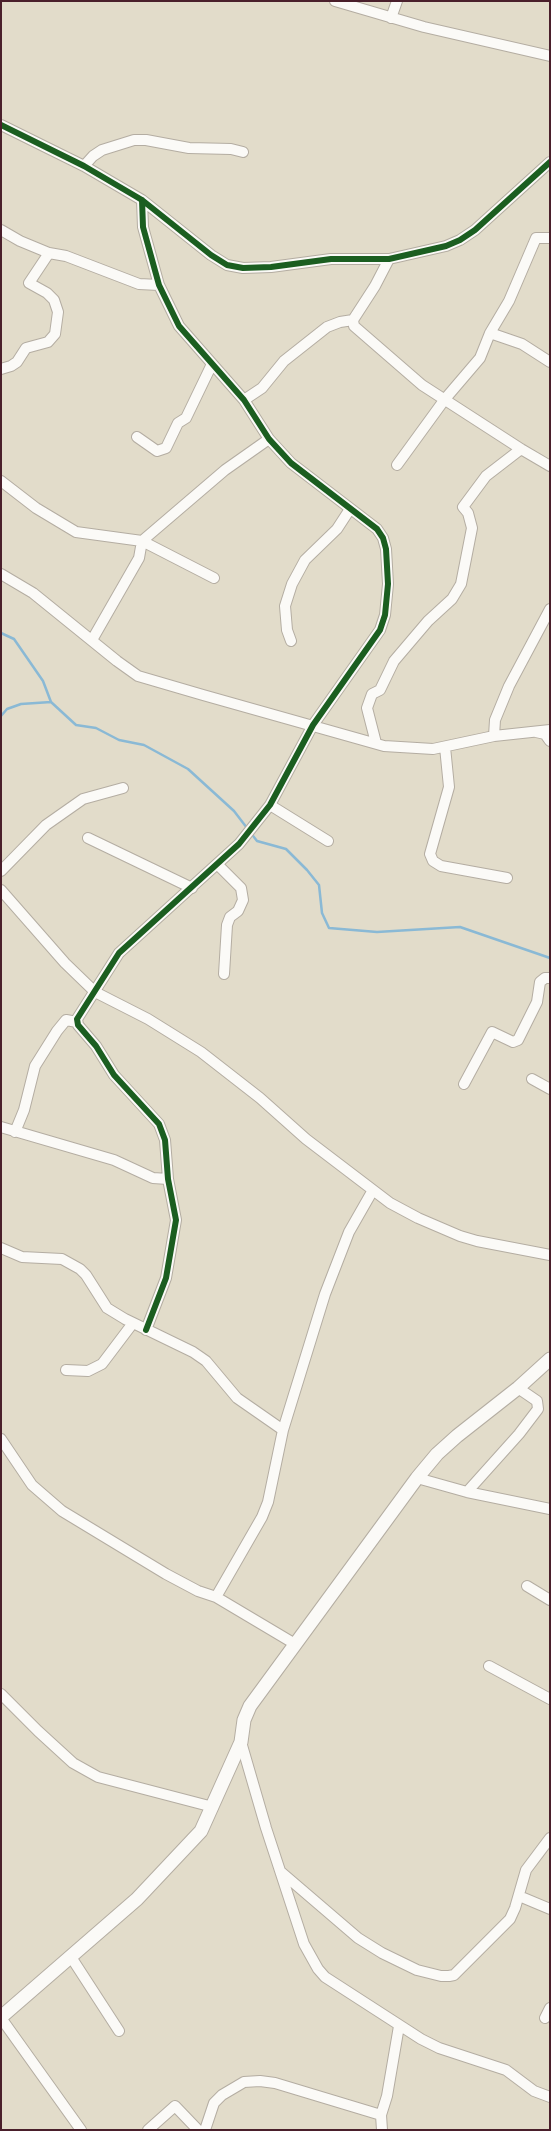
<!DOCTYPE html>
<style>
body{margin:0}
#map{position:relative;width:551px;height:2131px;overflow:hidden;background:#e2dcca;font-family:Itim,sans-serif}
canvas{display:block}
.frame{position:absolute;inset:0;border:2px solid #4a1f2b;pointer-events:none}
</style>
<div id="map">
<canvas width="551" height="2131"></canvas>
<div class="frame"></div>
</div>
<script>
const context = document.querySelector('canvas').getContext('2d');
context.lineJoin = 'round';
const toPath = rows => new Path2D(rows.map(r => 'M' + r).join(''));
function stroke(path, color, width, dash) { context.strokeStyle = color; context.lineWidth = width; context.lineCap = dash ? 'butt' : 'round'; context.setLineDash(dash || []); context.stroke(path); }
stroke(toPath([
 [1,633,14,639,43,681,51,702,76,725,96,728,119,740,144,745,188,769,234,811,247,828],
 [1,716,7,709,21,704,51,702],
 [250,832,257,841,286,849,307,870,319,885,322,913,329,928,377,932,460,927,550,958]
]), '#8ab9d5', 2.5);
const minor = toPath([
 [335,1,424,27,550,56],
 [391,18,397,1],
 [1,125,84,166,142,200,211,255,227,265,243,268,271,267,331,259,389,259,446,246,460,240,475,230,550,162],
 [84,166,93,156,102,150,134,140,146,140,189,148,231,149,243,152],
 [142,200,143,227,159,285,179,326,244,400,269,439,291,463,377,529,383,538,386,549,388,584,385,615,380,630,313,725,270,805,239,844,119,953,77,1019,78,1025,96,1046,114,1075,159,1124,165,1140,168,1179,176,1220,166,1278,146,1330],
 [1,230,20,241,49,253,66,256,139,284,159,285],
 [389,259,375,286,353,320,354,326,422,385,521,449,550,466],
 [490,333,522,344,550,362],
 [1,369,11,366,17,362,26,348,48,342,55,334,58,312,54,300,47,293,29,283,49,253],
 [244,400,262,388,284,361,327,327,340,322,353,320],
 [137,437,157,451,166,448,178,423,186,418,212,364],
 [397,465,445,399,480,358,490,333,509,301,536,238,550,238],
 [1,481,36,508,76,532,142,541,214,578],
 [1,574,33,593,117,661,138,676,203,695,384,746,433,749,494,736,550,730],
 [92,640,139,558,142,541,225,470,269,439],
 [291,641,287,630,285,606,292,584,305,560,337,529,350,509],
 [536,732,545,734,550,741],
 [494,736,495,720,509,686,550,609],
 [376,743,367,708,372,694,380,690,394,661,428,621,452,599,461,584,472,528,468,513,463,507,486,476,521,449],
 [445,747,449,787,430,854,433,861,441,866,507,878],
 [270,805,328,841],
 [88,838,192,888],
 [218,865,241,888,243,900,238,911,230,917,227,925,224,974],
 [1,871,46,825,83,799,123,788],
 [1,890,65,963,95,992,148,1019,201,1052,260,1098,306,1139,390,1203,418,1218,460,1236,477,1241,550,1255],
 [532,1079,550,1089],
 [464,1084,492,1032,513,1042,518,1040,537,1002,540,982,545,978,550,978],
 [1,1127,114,1160,153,1178,168,1179],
 [15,1132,24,1110,35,1066,57,1031,66,1020,77,1022],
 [1,1248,22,1257,62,1259,80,1269,86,1275,107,1308,125,1319,193,1352,206,1361,237,1398,283,1430],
 [66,1370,88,1371,102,1364,133,1323],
 [1,1439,32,1485,62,1511,166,1574,198,1591,216,1597,295,1644],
 [417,1478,467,1492,550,1509],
 [467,1492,519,1434,538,1409,537,1401,518,1388],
 [527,1586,550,1600],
 [216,1597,262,1517,268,1502,283,1430,325,1294,349,1232,373,1190],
 [489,1666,550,1699],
 [1,1694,38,1731,73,1763,98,1777,213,1807],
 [241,1742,266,1828,304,1944,318,1969,325,1977,421,2039,439,2048,506,2070,534,2091,550,2097],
 [281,1872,358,1938,382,1953,417,1970,441,1976,449,1976,454,1975,510,1919,515,1908,526,1870,550,1838],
 [519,1896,550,1909],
 [71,1957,119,2031],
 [1,2018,81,2130],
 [545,2018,550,2008],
 [148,2130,175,2106,198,2130],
 [205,2130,214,2103,222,2095,244,2082,260,2081,275,2083,381,2115],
 [382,2130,381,2115,387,2096,399,2026]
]);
const major = toPath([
 [1,2017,137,1899,201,1831,241,1742,244,1720,250,1706,417,1478,437,1454,457,1436,518,1388,550,1359]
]);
stroke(minor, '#b4ada2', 12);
stroke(major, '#b4ada2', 15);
stroke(minor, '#fbfaf7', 10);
stroke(major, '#fbfaf7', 13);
stroke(toPath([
 [1,125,84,166,142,200,211,255,227,265,243,268,271,267,331,259,389,259,446,246,460,240,475,230,550,162],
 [142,200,143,227,159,285,179,326,244,400,269,439,291,463,377,529,383,538,386,549,388,584,385,615,380,630,313,725,270,805,239,844,119,953,77,1019,78,1025,96,1046,114,1075,159,1124,165,1140,168,1179,176,1220,166,1278,146,1330]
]), '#1b5e20', 6);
</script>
